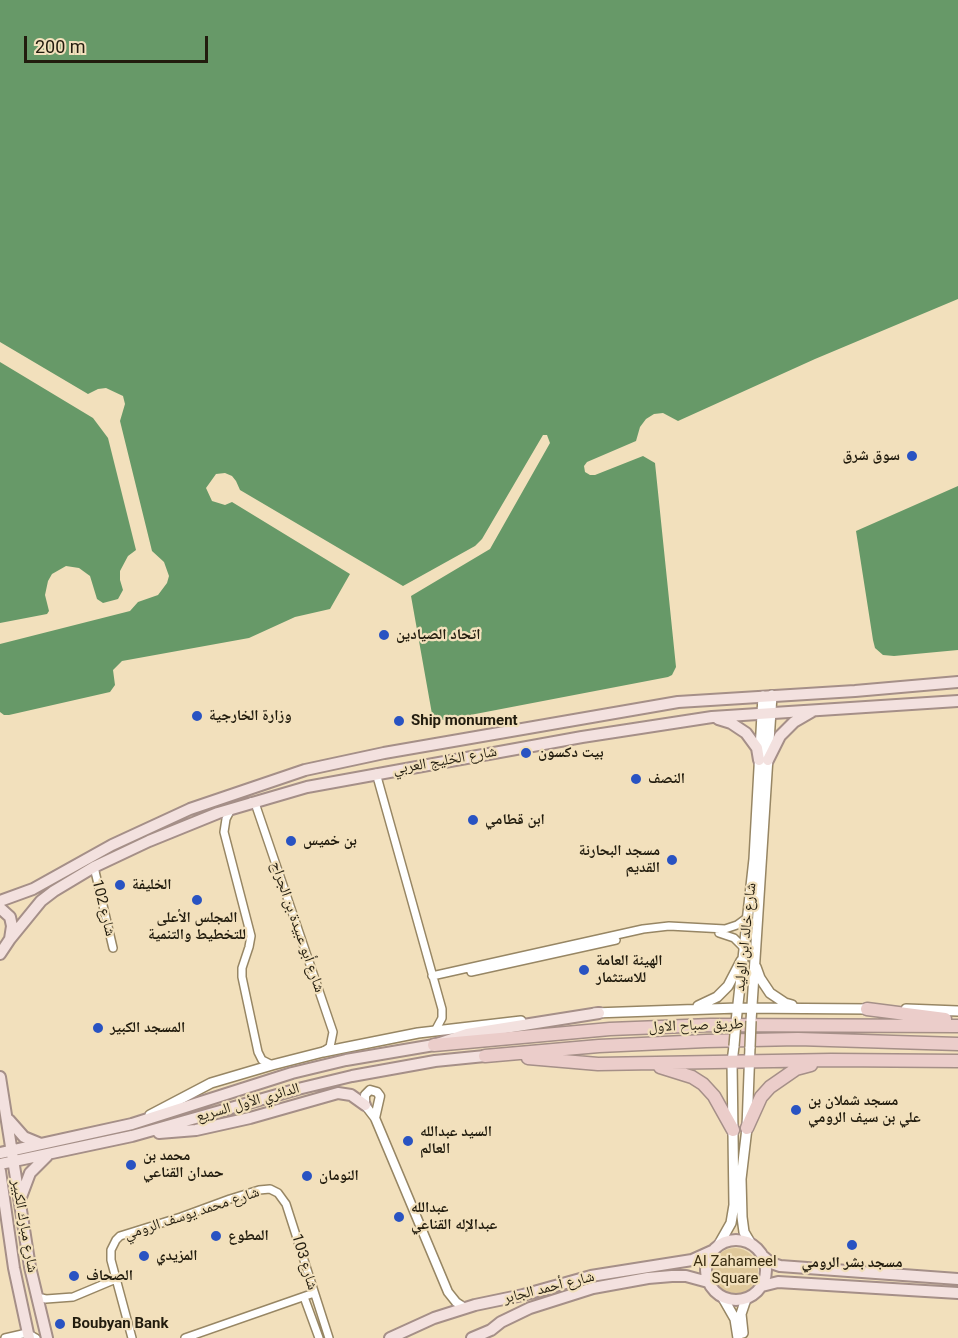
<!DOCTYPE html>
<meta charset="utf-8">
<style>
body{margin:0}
#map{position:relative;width:958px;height:1338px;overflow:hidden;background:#f2e0bc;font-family:Roboto,sans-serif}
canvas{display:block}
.scale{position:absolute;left:24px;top:36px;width:184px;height:27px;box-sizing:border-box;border:3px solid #221c0e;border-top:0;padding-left:8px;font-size:18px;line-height:21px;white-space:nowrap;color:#221c0e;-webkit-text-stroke:4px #f2e0bc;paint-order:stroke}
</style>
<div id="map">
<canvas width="958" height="1338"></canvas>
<div class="scale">200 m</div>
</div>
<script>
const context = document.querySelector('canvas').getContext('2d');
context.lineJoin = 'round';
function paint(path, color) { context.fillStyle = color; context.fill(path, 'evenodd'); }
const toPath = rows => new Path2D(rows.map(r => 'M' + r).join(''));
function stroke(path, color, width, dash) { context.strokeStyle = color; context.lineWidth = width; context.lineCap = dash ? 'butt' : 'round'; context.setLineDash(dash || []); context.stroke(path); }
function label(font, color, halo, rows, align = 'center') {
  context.font = font + ' Roboto,"Noto Naskh Arabic",sans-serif'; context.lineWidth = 4.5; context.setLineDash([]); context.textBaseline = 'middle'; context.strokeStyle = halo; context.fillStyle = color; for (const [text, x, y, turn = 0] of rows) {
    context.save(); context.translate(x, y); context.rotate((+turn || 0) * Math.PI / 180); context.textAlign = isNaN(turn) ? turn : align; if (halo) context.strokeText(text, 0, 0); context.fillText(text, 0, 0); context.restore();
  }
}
paint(toPath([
 '712 1271a23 23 0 1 1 46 0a23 23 0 1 1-46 0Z'
]), '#dfc89a');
paint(toPath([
 [0,0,958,0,958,299,815,359,678,421,663,413,654,414,646,419,640,427,636,441,587,462,584,466,585,472,590,475,595,475,643,456,655,463,676,667,672,675,668,677,444,720,439,720,432,714,411,596,490,549,550,443,547,435,543,435,482,539,475,546,403,586,240,490,236,481,232,476,225,473,216,474,206,488,212,501,225,505,232,502,350,574,330,609,295,617,249,638,122,661,113,670,115,685,110,692,9,715,4,715,0,712,0,644,130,611,138,602,158,595,167,583,169,576,164,562,152,551,120,421,125,404,123,396,106,388,98,389,88,394,0,342],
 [0,362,93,418,108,438,136,550,128,556,120,571,120,580,123,590,118,599,103,603,97,599,90,576,79,568,66,566,52,574,48,581,45,595,49,611,47,614,0,623],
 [958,486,958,650,894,656,883,655,875,648,873,640,856,531]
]), '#679968');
const minor = toPath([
 [376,773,442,1009,442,1018,435,1031],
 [251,802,256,806,333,1032,330,1047,324,1051],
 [231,809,226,819,224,832,251,936,249,947,242,968,242,977,258,1052,262,1060,272,1065],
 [94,867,113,948],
 [719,933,734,938,745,949],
 [471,972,616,940],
 [432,976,643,929,669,926,725,929,737,925,748,917],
 [37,1297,46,1299,73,1297,116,1279],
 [304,1297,319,1338],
 [5,1338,27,1333,36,1338],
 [132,1338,111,1260,111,1250,116,1240,120,1236,181,1217,230,1199,259,1190,270,1189,278,1193,286,1204,329,1338],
 [185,1338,314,1293]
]);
const tertiary = toPath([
 [375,1118,380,1096,377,1092,370,1090,365,1095,365,1105,375,1118,448,1292,456,1302,465,1308]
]);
const secondary = toPath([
 [756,967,760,978,770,993,785,1003,792,1005],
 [698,1006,717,997,728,986,741,961],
 [906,1009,958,1011],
 [594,1013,738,1008,871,1009],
 [751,1021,772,695],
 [736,1022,754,859,763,696],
 [750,1047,747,1128,741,1179,742,1217,744,1232,751,1244],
 [150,1115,211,1083,272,1065,323,1052,418,1033,521,1021],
 [718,1246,731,1223,734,1205,732,1062,734,1046],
 [723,1298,735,1319,738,1338],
 [743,1333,741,1314,746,1299]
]);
const primary = toPath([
 [718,719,731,723,746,733,757,748,759,760],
 [768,760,780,736,794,722,813,711],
 [0,901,33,889,112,845,190,809,305,770,384,753,678,702,855,691,958,682],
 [0,908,10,917,12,926,10,939,0,954],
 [10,939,41,901,54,891,94,867,149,841,218,813,307,787,582,737,712,717,958,701],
 [0,1077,30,1267,47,1338],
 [9,1120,24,1137,41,1144],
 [159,1133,196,1130,250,1118,338,1093,351,1095,365,1105],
 [0,1153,132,1124,292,1073,346,1060,434,1045,467,1034,599,1013],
 [0,1164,132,1136,298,1089,352,1076,435,1061,485,1056],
 [0,1171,14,1268,29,1338],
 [21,1197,30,1173,47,1156],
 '706 1270a30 30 0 1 1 60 0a30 30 0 1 1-60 0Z',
 [764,1257,771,1263,780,1266,958,1279],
 [762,1286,778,1282,958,1293],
 [390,1338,434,1318,475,1305,523,1295,591,1276,692,1260,712,1251],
 [472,1338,491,1330,501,1322,530,1308,593,1288,648,1278,672,1276,686,1276,708,1282]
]);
const motorway = toPath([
 [867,1009,945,1019],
 [434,1045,610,1029,711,1025,958,1026],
 [485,1056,599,1046,706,1041,798,1039,958,1044],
 [528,1058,598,1064,831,1060,958,1061],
 [660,1067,692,1077,703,1084,714,1096,733,1130],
 [747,1128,761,1097,770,1087,796,1069,811,1065]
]);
stroke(minor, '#978664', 10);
stroke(tertiary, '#978664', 11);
stroke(secondary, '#978664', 12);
stroke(primary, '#a58f88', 14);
stroke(motorway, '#a58f88', 15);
stroke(minor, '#fff', 7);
stroke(tertiary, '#fff', 8);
stroke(secondary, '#fff', 9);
stroke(primary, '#f3e1df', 10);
stroke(motorway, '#ebcdca', 12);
const secondaryBridge = toPath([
 [734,1046,736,1022],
 [750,1047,751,1021]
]);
stroke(secondaryBridge, '#978664', 12, []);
stroke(secondaryBridge, '#fff', 9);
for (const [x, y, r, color] of [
 [912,456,6,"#2953c2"],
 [384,635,6,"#2953c2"],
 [197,716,6,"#2953c2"],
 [399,721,6,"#2953c2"],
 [526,753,6,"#2953c2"],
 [636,779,6,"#2953c2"],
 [473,820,6,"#2953c2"],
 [291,841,6,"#2953c2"],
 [672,860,6,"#2953c2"],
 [120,885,6,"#2953c2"],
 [197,900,6,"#2953c2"],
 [584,970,6,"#2953c2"],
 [98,1028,6,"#2953c2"],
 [796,1110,6,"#2953c2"],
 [408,1141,6,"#2953c2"],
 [131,1165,6,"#2953c2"],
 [307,1176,6,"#2953c2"],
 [399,1217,6,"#2953c2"],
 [216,1236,6,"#2953c2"],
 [852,1245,6,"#2953c2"],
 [144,1256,6,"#2953c2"],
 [74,1276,6,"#2953c2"],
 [60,1324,6,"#2953c2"]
]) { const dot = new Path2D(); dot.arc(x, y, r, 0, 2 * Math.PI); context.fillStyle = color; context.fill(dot); stroke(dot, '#f2e0bc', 2); }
label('bold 15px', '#221c0e', '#f2e0bc', [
 ["سوق شرق",900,456,"right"],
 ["اتحاد الصيادين",396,635],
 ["وزارة الخارجية",209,716],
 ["Ship monument",411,721],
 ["بيت دكسون",538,753],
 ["النصف",648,779],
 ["ابن قطامي",485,820],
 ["بن خميس",303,841],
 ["مسجد البحارنة",660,851,"right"],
 ["القديم",660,868,"right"],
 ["الخليفة",132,885],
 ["المجلس الأعلى",197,918,"center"],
 ["للتخطيط والتنمية",197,935,"center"],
 ["الهيئة العامة",596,961],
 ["للاستثمار",596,978],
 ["المسجد الكبير",110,1028],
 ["مسجد شملان بن",808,1101],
 ["علي بن سيف الرومي",808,1118],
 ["السيد عبدالله",420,1132],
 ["العالم",420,1149],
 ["محمد بن",143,1156],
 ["حمدان القناعي",143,1173],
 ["النومان",319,1176],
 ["عبدالله",411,1208],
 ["عبدالإله القناعي",411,1225],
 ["المطوع",228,1236],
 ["المزيدي",156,1256],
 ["مسجد بشر الرومي",852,1263,"center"],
 ["الصحاف",86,1276],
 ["Boubyan Bank",72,1324]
], 'left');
label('15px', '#221c0e', '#f2e0bc', [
 ["شارع الخليج العربي",445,761,-10],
 ["شارع 102",103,908,76],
 ["شارع أبو عبيدة بن الجراح",297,927,71],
 ["شارع خالد ابن الوليد",746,937,-84],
 ["طريق صباح الاول",696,1026,-2],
 ["الدائري الأول السريع",248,1103,-16],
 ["شارع محمد يوسف الرومي",192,1214,-18],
 ["شارع مبارك الكبير",24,1226,80],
 ["شارع 103",304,1262,73],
 ["شارع أحمد الجابر",549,1288,-14]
]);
label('15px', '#3a2d10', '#f2e0bc', [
 ["Al Zahameel",735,1262],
 ["Square",735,1279]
]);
</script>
